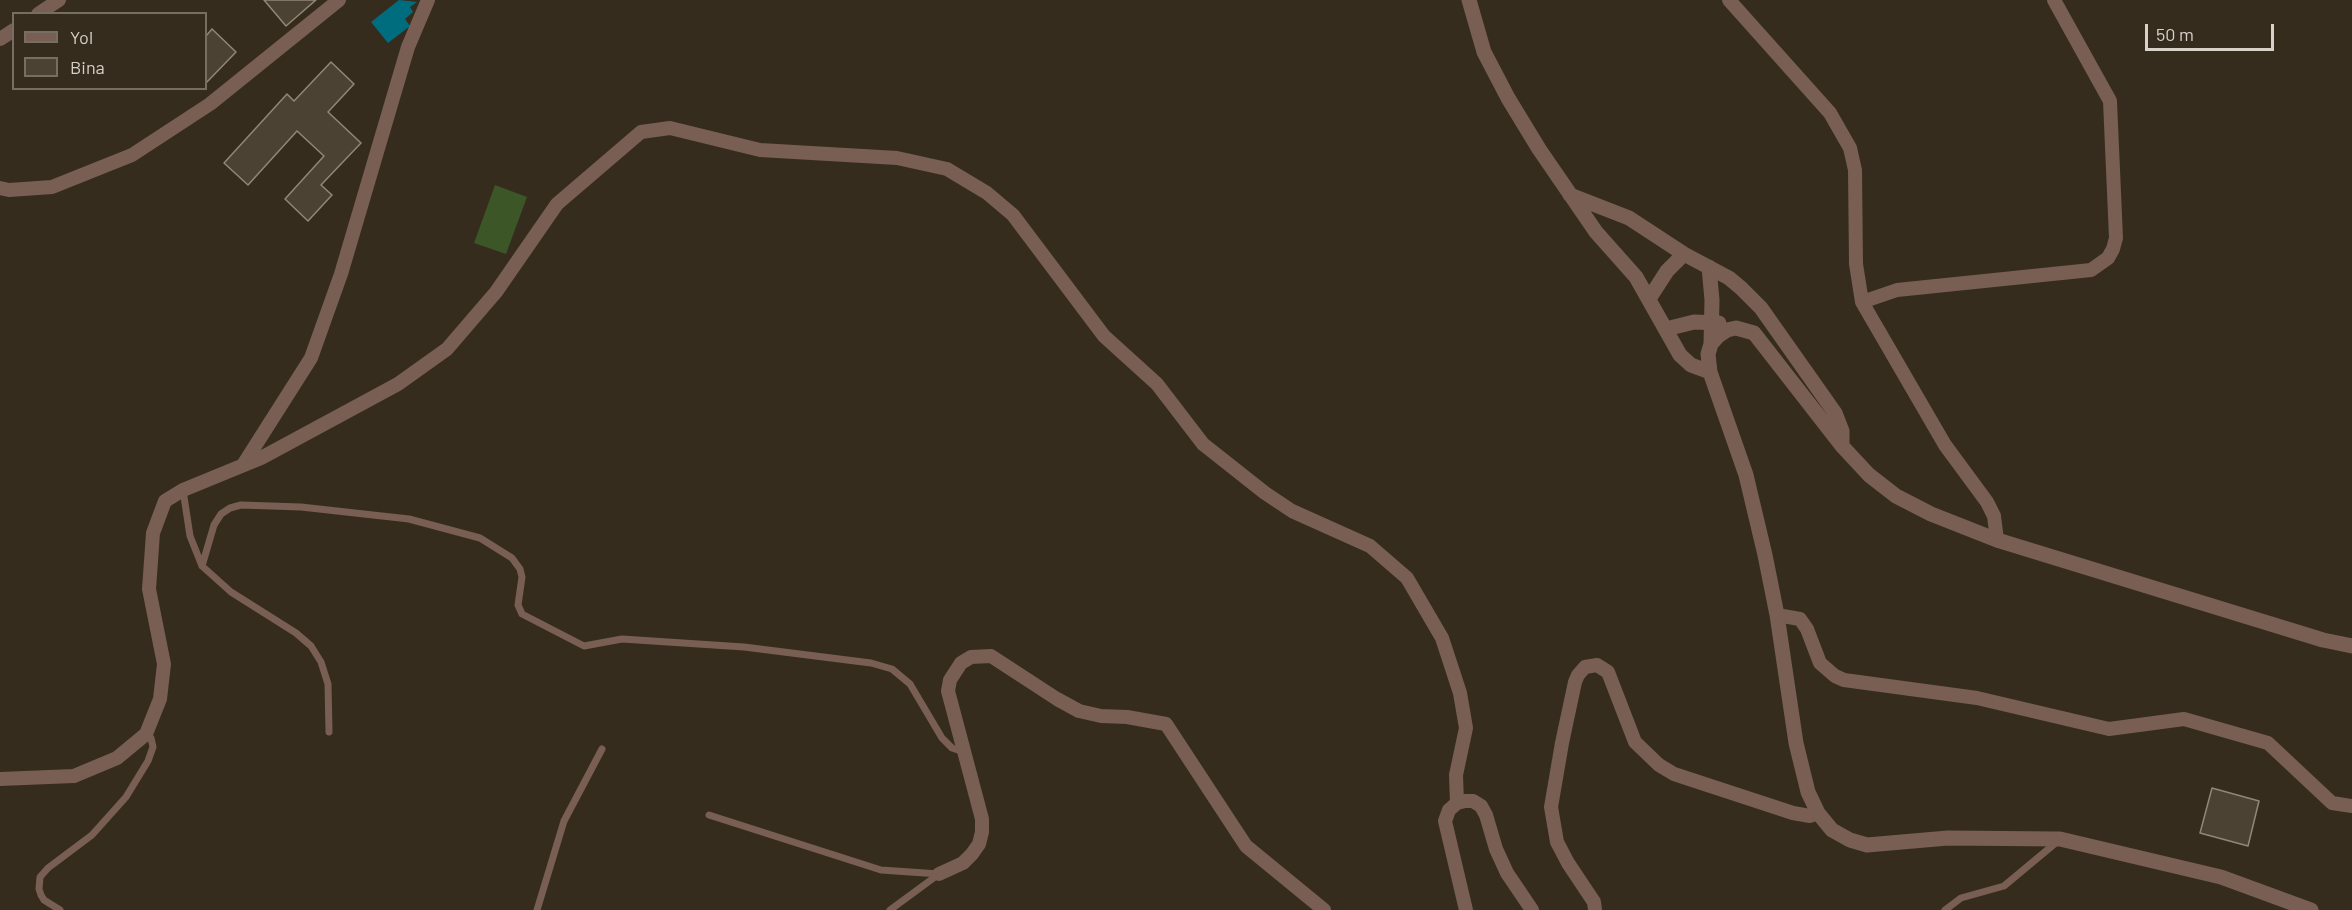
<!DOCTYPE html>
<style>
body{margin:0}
#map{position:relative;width:2352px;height:910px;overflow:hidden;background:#352c1e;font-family:Barlow,sans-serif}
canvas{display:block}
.legend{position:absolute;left:12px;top:12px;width:195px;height:78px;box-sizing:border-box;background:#352c1e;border:2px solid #766e62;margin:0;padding:8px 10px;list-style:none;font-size:18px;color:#d7d1c8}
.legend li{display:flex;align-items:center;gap:12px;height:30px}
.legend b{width:30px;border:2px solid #766e62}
.scale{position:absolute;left:2145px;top:24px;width:129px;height:27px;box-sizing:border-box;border:3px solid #d7d1c8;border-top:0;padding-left:8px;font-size:18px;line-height:21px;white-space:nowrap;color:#d7d1c8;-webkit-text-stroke:4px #352c1e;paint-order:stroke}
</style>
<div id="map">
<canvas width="2352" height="910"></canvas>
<ul class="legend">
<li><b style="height:8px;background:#785e53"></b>Yol</li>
<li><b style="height:16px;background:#4c4233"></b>Bina</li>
</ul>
<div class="scale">50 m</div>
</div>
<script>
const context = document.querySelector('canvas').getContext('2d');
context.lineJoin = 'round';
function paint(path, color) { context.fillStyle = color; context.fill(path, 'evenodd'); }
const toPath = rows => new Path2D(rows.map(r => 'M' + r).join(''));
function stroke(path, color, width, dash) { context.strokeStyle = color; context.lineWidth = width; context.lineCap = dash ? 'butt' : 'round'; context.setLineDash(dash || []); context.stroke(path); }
paint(toPath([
 [495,185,527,197,506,254,474,243]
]), '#3c5627');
paint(toPath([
 [399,0,417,2,410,7,413,12,405,19,410,26,388,43,371,22]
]), '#006d7f');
const building = toPath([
 [264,0,316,0,286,26,264,0],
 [212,29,236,52,206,83,206,36,212,29],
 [331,62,354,84,328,112,361,143,321,185,332,195,308,221,285,199,324,156,297,131,248,185,224,163,287,94,294,101,331,62],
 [2212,788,2259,801,2248,846,2200,833,2212,788]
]);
paint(building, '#4c4233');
stroke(building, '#928777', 1.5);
stroke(toPath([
 [183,490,190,536,202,566,231,592,296,633,311,646,321,662,328,684,329,732],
 [202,566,214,525,221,514,230,508,241,505,301,507,409,519,480,538,512,558,520,569,522,577,518,605,522,614,584,646,622,639,744,647,871,663,892,669,910,684,942,738,952,748,964,752],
 [709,815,881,870,939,874],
 [60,910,44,900,41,895,39,889,40,877,48,868,92,835,126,797,148,761,153,747,151,738,146,734],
 [537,910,564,821,602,749],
 [890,910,939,874],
 [1945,910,1961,898,2004,886,2058,841]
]), '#785e53', 7);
stroke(toPath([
 [1729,0,1830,113,1850,148,1855,170,1856,264,1862,302],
 [38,14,59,0],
 [0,39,14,30],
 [0,188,9,190,52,187,132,155,210,104,339,0],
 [243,465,311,358,341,274,408,47,428,0],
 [1997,540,1994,516,1987,502,1945,445,1862,302,1897,290,2091,270,2108,258,2113,249,2116,238,2110,101,2054,0],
 [1777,615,1800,619,1807,629,1820,663,1835,676,1844,680,1977,698,2109,729,2184,719,2268,743,2332,803,2352,806],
 [0,779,74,776,117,758,146,734,160,699,164,664,149,589,153,533,165,501,183,490,261,458,398,384,447,349,496,292,557,204,641,132,670,128,760,150,897,158,947,169,987,193,1013,215,1104,336,1157,384,1203,444,1265,493,1292,511,1370,546,1407,578,1442,638,1460,693,1466,728,1456,775,1457,803],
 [939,874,963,863,972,854,979,844,982,832,982,819,948,691,950,680,961,663,971,657,991,656,1057,699,1079,711,1101,716,1127,717,1166,724,1246,846,1324,910],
 [1466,910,1445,821,1449,810,1457,803,1465,801,1473,801,1481,806,1486,815,1496,849,1507,873,1532,910],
 [1595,910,1594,902,1568,863,1557,842,1551,807,1562,743,1575,682,1578,675,1585,667,1597,665,1608,672,1635,742,1659,765,1674,774,1793,813,1810,816,1818,813]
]), '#785e53', 14);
stroke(toPath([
 [1469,0,1484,52,1508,98,1539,149,1596,232,1636,277,1680,355,1691,365,1710,372],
 [1570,195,1629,218,1684,254,1729,278,1741,288,1761,308,1835,413,1842,431,1842,446],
 [1709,267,1712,300,1711,344],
 [1649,299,1667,271,1684,254],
 [1666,329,1694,322,1719,323],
 [2311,910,2221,877,2060,839,1948,838,1867,845,1850,840,1832,830,1818,813,1808,792,1796,743,1777,615,1765,555,1746,475,1710,372,1708,354,1711,344,1718,336,1727,330,1736,328,1754,333,1842,446,1869,475,1896,496,1931,514,1997,540,2323,640,2352,646]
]), '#785e53', 15);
</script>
